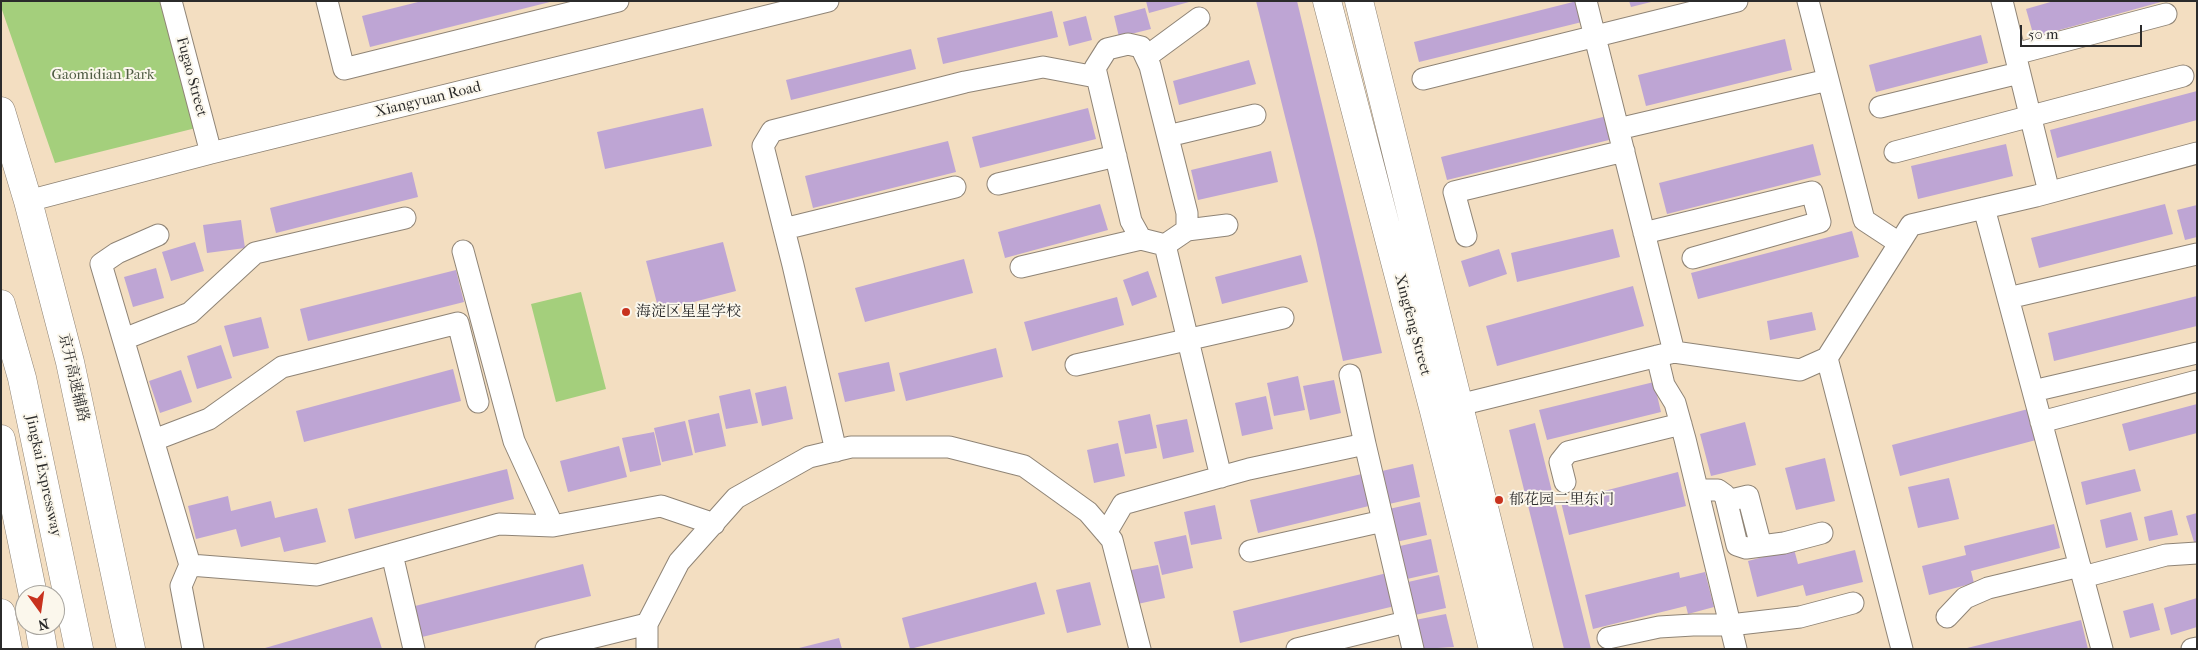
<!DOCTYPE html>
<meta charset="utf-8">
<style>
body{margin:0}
#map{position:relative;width:2198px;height:650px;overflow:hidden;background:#f3dec1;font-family:"IM FELL French Canon",serif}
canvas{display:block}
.frame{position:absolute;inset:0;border:2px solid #2b2b2b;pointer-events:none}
.north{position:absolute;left:15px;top:585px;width:50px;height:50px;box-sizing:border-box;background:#fbf7ec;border:1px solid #a8a59f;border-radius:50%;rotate:166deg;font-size:14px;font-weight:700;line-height:20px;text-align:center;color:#2b2b2b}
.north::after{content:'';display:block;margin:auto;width:18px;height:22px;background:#c8321e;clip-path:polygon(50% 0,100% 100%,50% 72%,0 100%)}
.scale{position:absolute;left:2020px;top:25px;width:122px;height:22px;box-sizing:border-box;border:2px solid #2b2b2b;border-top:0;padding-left:6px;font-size:15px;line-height:18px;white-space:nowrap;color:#2b2b2b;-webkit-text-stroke:4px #fbf7ec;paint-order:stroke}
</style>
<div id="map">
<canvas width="2198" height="650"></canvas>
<div class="frame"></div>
<div class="north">N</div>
<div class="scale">50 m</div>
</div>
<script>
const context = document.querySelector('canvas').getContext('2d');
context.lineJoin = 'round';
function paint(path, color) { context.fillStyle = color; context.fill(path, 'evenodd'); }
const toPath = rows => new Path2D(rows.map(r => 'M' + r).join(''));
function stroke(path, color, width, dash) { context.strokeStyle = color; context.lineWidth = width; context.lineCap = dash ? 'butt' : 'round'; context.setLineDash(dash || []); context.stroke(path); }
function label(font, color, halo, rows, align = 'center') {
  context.font = font + ' "IM FELL French Canon","Noto Serif SC",serif'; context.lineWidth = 4; context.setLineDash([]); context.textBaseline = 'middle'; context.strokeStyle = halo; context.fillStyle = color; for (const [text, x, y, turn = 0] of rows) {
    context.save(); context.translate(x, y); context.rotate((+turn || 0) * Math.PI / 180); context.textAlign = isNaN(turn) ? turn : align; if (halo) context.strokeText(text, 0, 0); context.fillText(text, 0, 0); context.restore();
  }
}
paint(toPath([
 [1,1,171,1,204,126,55,163,1,7],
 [581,292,606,389,556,402,531,304]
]), '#a4cf7c');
paint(toPath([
 [422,1,550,1,550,2,370,47,362,16],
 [1146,1,1189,1,1189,2,1149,13],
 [1256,1,1297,1,1382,353,1343,361,1316,240],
 [1577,1,1582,22,1419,62,1414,42],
 [1629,1,1651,1,1651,2,1631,7],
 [2054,1,2160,1,2161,2,2034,37,2026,9],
 [1145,8,1151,29,1119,37,1114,16],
 [1052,11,1058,37,943,64,937,38],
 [1086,16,1092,40,1069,46,1063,22],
 [1981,35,1988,63,1876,92,1869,65],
 [1785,39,1792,70,1646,106,1638,75],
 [911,49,916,69,791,100,786,80],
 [1249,60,1256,84,1179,105,1173,81],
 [2197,91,2197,120,2057,158,2050,130],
 [703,108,712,146,605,169,597,132],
 [1088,108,1096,139,980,168,972,137],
 [1607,116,1613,139,1447,180,1441,157],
 [948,141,956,172,813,208,805,176],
 [1813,144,1821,175,1667,214,1659,183],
 [2006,144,2013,176,1918,199,1911,166],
 [1271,151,1278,182,1198,200,1191,170],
 [412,172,418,197,276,233,270,208],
 [1100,204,1108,230,1005,258,998,232],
 [2165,204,2173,234,2039,268,2031,238],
 [2197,205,2197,237,2185,240,2177,210],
 [241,220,245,248,207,253,203,225],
 [1613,229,1620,257,1517,282,1511,253],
 [1852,231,1859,257,1698,299,1691,273],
 [195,242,204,271,171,281,162,252],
 [723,242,736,291,659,311,646,261],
 [1499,249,1507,274,1469,287,1461,261],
 [1301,255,1308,282,1222,304,1215,277],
 [964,259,973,293,865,322,855,288],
 [156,268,164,298,133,307,124,277],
 [456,270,464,302,308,341,300,309],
 [1148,271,1157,297,1132,306,1123,280],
 [1633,286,1644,326,1497,366,1486,326],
 [2197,296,2197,326,2054,361,2048,333],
 [1117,297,1124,325,1032,351,1024,322],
 [1812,312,1816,330,1770,340,1767,321],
 [261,317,269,348,233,357,224,326],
 [221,345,232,378,197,389,187,356],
 [996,348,1003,377,906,401,899,373],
 [889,362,895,391,845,402,838,373],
 [453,369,461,401,304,442,296,411],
 [181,370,192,402,160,413,149,381],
 [1298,376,1305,410,1274,416,1267,383],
 [1334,380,1341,413,1310,420,1303,386],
 [1654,382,1661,412,1547,440,1539,410],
 [786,386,793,419,762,426,755,393],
 [750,389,758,423,726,429,719,396],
 [1266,396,1273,429,1242,436,1235,403],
 [2197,404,2197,433,2129,451,2122,424],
 [2028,409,2036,440,1900,476,1892,445],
 [719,413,726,446,695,453,688,420],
 [1150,414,1157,448,1125,454,1118,421],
 [1187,419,1194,452,1163,459,1156,425],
 [685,421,693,455,662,462,654,428],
 [1745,422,1756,465,1711,476,1700,434],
 [1535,423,1591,649,1564,649,1509,430],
 [654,432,661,465,630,472,622,438],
 [1118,443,1125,476,1094,483,1087,450],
 [619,446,627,477,568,492,560,461],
 [1825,458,1835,501,1796,510,1785,468],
 [1413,464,1420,497,1389,504,1382,471],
 [507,469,514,499,355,539,348,509],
 [2135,469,2141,491,2086,505,2081,482],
 [1678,472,1686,506,1569,535,1561,502],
 [1366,473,1373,505,1258,533,1250,500],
 [1949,478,1959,519,1918,528,1908,487],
 [228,496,231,511,271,501,275,518,317,508,326,542,284,552,280,537,241,547,236,529,196,539,188,506],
 [1420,502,1427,535,1396,542,1389,509],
 [1215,505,1222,539,1191,545,1184,512],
 [2172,510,2178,535,2149,541,2144,517],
 [2131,512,2138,540,2106,548,2100,520],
 [2197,513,2197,542,2194,542,2186,516],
 [2054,524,2060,548,1971,571,1974,583,1929,595,1922,566,1966,555,1964,546],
 [1186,535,1193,568,1162,575,1154,542],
 [1431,539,1438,572,1407,579,1400,546],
 [1794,549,1798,564,1855,550,1863,582,1806,596,1803,585,1757,597,1748,561],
 [583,564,591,596,422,637,415,606],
 [1158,565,1165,598,1133,605,1126,571],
 [1391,572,1399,605,1240,643,1233,611],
 [1679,572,1680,578,1705,572,1714,607,1688,614,1686,606,1593,629,1585,595],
 [1439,575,1446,608,1415,615,1408,582],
 [1036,582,1045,614,910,649,902,618],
 [1090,582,1101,625,1067,633,1056,590],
 [2197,598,2197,627,2171,635,2164,608],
 [2153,603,2160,630,2130,638,2123,611],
 [1446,614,1454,647,1421,649,1415,620],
 [372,617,382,649,265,649,265,648],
 [2081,620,2088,649,1967,649,1967,648],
 [839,638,842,649,799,649,799,648]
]), '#bea5d4');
const minor = toPath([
 [171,1,211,153],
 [327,1,344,69,618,1],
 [1586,1,1674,352],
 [1808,1,1864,220,1899,243],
 [2002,1,2049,192],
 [2015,54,2166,14],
 [1146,57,1199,18],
 [1423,79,1737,1],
 [1880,107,2019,73],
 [1618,129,1828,80],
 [1168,136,1255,115],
 [1895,152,2183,76],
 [998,184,1116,156],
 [28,201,211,153,828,1],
 [1984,208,2102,649],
 [784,229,955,187],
 [1187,230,1227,225],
 [1644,233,1812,192,1820,222,1693,258],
 [158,235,117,253,101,264,190,565,317,575,499,524,553,526,661,506,714,524],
 [1466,236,1454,192,1624,151],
 [1165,245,1187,230,1187,213,1150,66,1141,47,1128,44,1107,49,1095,68,1131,221,1141,239,1165,245,1221,477],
 [463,251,514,441,553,526],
 [1021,267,1141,239],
 [2008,298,2197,254],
 [124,339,190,313,255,253,405,218],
 [1657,356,1664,385,1675,403,1685,439,1736,649],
 [1827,358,1902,649],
 [1076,365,1283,318],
 [1350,375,1365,444],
 [2033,391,2197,353],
 [1443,409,1674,352,1800,370,1827,358,1911,225,2036,196,2197,153],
 [2041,422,2197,381],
 [154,440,209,419,282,367,458,323,478,402],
 [836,451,793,265,763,146,772,131,965,82,1043,67,1096,77],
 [1565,482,1560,462,1568,452,1681,424],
 [1698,490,1718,490,1725,495,1737,545,1746,548,1784,543,1822,533],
 [1727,501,1748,496,1761,546],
 [1106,533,1123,504,1249,469,1365,444,1413,649],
 [1250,551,1383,521],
 [392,554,414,649],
 [190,565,181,586,193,649],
 [2083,577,2166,555,2197,553],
 [1947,617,1965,598,1988,588,2080,566],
 [1608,638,1659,627,1693,625,1730,625,1800,617,1853,603],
 [546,649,647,624],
 [647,649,647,624,679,562,736,498,809,457,851,447,949,447,1024,466,1088,512,1112,540,1140,649],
 [1297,649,1406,622],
 [2192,649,2197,648]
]);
const major = toPath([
 [1327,1,1434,411,1493,649],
 [1359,1,1519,649],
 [1,111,28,201,70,362,131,649],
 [1,613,8,649]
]);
const highway = toPath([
 [1,304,22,378,79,649],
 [1,439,33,595],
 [39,625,43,649]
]);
stroke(minor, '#8f8476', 23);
stroke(major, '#8f8476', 29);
stroke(highway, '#8f8476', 29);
stroke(minor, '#fff', 21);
stroke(major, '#fff', 28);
stroke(highway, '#fff', 28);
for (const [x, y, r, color] of [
 [626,312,5,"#c8321e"],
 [1499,500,5,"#c8321e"]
]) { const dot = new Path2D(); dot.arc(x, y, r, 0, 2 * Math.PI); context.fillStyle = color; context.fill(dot); stroke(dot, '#fbf7ec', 2); }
label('15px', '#4f5c43', '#fbf7ec', [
 ["Gaomidian Park",103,75]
]);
label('15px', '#2b2b2b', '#fbf7ec', [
 ["Fugao Street",191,77,75],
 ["Xiangyuan Road",428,100,-14],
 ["Xingfeng Street",1412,325,75],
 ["京开高速辅路",73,378,77],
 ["Jingkai Expressway",43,476,78]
]);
label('15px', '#2b2b2b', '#fbf7ec', [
 ["海淀区星星学校",636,312],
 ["郁花园二里东门",1509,500]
], 'left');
</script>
